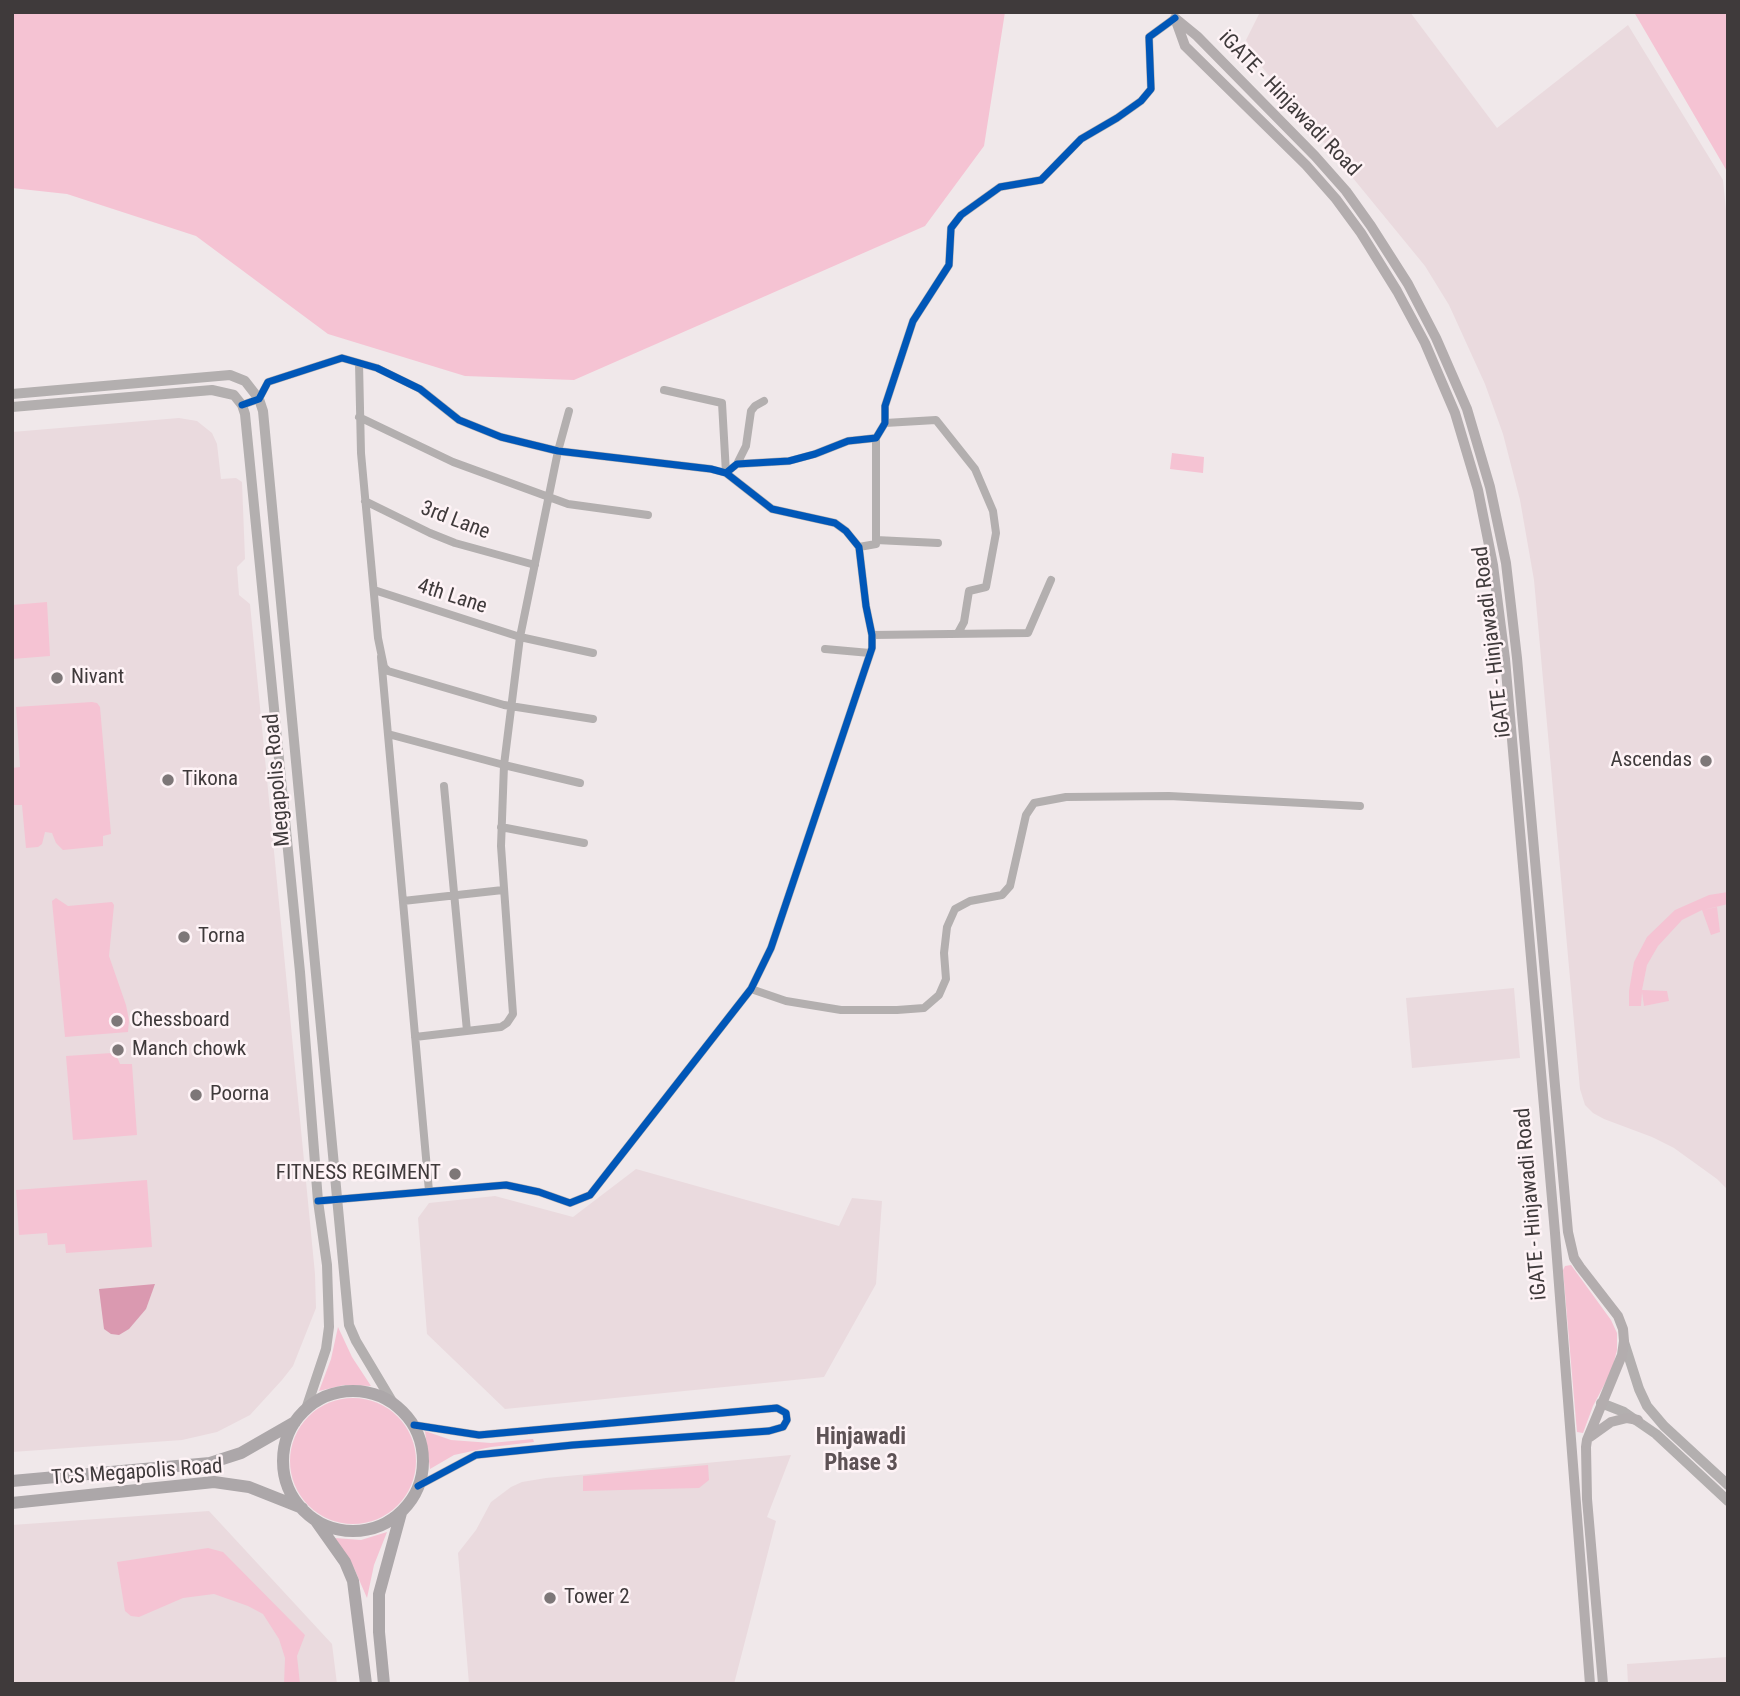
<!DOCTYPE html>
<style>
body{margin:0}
#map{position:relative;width:1740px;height:1696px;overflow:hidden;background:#f0e8ea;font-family:"Roboto Condensed",sans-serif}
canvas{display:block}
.frame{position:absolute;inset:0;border:14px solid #3f3a3b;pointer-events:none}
</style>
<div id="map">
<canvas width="1740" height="1696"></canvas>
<div class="frame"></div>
</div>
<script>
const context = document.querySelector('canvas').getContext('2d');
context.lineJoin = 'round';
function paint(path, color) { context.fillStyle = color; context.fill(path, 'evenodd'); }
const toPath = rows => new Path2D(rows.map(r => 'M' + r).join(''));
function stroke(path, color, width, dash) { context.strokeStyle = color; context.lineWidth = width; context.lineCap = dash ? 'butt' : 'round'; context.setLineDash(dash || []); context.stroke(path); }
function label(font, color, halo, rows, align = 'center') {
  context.font = font + ' "Roboto Condensed",sans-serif'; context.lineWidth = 5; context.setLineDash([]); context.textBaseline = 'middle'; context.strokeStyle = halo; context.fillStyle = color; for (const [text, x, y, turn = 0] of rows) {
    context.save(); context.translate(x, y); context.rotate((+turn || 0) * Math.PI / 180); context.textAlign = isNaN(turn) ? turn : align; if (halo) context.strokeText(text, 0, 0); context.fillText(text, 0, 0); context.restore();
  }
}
paint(toPath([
 [1260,12,1410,12,1497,128,1628,25,1723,180,1728,231,1728,1190,1717,1179,1674,1148,1652,1137,1604,1119,1593,1113,1585,1105,1580,1089,1534,580,1520,500,1503,434,1485,384,1449,305,1425,266,1262,67,1246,40],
 [179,418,197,421,212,433,217,444,221,479,236,478,242,482,245,559,237,567,239,595,250,604,315,1274,316,1308,293,1366,282,1380,250,1415,217,1432,182,1440,12,1452,12,432],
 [1514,988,1520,1058,1412,1068,1406,998],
 [636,1169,839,1226,852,1198,882,1201,876,1284,824,1377,505,1409,427,1334,418,1218,429,1203,495,1196,573,1217],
 [791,1455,767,1517,776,1521,734,1684,469,1684,458,1553,476,1530,491,1502,511,1487,522,1482,546,1478],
 [209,1511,332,1644,337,1684,12,1684,12,1525],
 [1728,1657,1728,1684,1628,1684,1627,1664]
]), '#eadade');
paint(toPath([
 [12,12,1005,12,984,146,925,226,574,380,465,376,328,334,196,236,67,194,12,188],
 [1634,12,1728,12,1728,173],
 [1172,453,1204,457,1203,473,1170,469],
 [47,602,50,656,12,659,12,605],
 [92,702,97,703,100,707,111,834,103,836,103,846,63,850,56,843,52,833,45,832,42,844,38,847,26,848,22,805,12,805,12,768,20,767,16,707],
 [1728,892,1728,904,1703,910,1717,907,1720,932,1711,935,1702,910,1682,920,1658,946,1647,965,1642,990,1667,991,1669,1001,1644,1006,1642,992,1641,1006,1629,1006,1629,991,1634,962,1647,937,1675,910,1709,895],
 [56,898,68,906,112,902,114,905,109,956,126,1005,129,1020,128,1032,65,1037,52,901],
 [112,1053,117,1057,120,1064,132,1064,137,1135,73,1140,66,1056],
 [147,1180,152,1247,66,1253,65,1244,48,1245,47,1233,19,1235,16,1190],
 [1571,1265,1611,1320,1617,1333,1617,1350,1612,1370,1593,1406,1583,1433,1577,1432,1563,1270,1565,1266],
 [338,1327,352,1357,371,1386,344,1385,319,1391,331,1359],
 '290 1461a63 63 0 1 1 126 0a63 63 0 1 1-126 0Z',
 [425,1431,451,1440,491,1443,533,1439,534,1442,491,1447,454,1455,430,1469],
 [708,1465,709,1480,699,1488,583,1491,583,1476],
 [387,1532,374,1565,367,1598,354,1568,335,1538,361,1540],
 [208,1548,223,1552,305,1635,297,1656,300,1684,284,1684,285,1658,279,1639,263,1614,248,1606,214,1594,183,1598,139,1617,131,1616,125,1611,117,1562]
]), '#f5c3d3');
paint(toPath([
 [155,1284,146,1309,129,1329,119,1335,111,1334,104,1329,99,1289]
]), '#da99b0');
stroke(toPath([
 [359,363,361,453,378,638,384,667,388,671,504,705,593,719],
 [664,390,722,403,726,473],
 [242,405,259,399,268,382,342,358,377,368,420,389,459,420,501,437,558,451,711,469,726,473,772,509,835,523,846,531,859,547,866,606,872,635,872,648,771,948,751,989,590,1195,570,1203,539,1192,506,1185,318,1201],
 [569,411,558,451,520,637,504,765,580,783],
 [359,417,453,462,568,504,648,515],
 [885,423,936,420,975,469,993,511,996,533,986,587,969,591,964,622,958,633],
 [737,464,746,446,751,411,755,406,764,401],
 [726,473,737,464,789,461,815,454,848,441,876,438,885,423,885,406,913,321,949,265,951,228,961,215,1000,187,1041,180,1081,139,1117,118,1141,101,1151,89,1149,37,1175,18],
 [365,501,430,533,455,543,535,565],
 [876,540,938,543],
 [859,547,876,544,876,438],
 [374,590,520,637,593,653],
 [872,635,1028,633,1051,580],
 [825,649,870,653],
 [381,657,429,1191],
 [388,734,504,765,501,846,513,1014,507,1023,501,1027,415,1037],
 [444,786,467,1031],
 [501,827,584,843],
 [403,901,503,890],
 [751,989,786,1001,841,1010,897,1010,924,1008,939,995,946,979,944,953,947,927,955,909,970,901,1002,895,1010,886,1026,815,1034,803,1066,797,1169,796,1360,806],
 [414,1425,479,1435,777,1408,786,1413,787,1420,783,1427,769,1431,573,1445,476,1455,418,1486]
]), '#b3afaf', 8);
stroke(toPath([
 [12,394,230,375,245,381,259,399,263,411,349,1325,356,1341,393,1403],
 [12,407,212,390,234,395,242,405,245,414,300,972,318,1201,327,1265,329,1327,326,1349,306,1409],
 [1624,1342,1639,1389,1647,1406,1664,1426,1728,1485],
 [1601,1403,1624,1412,1656,1434,1728,1501]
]), '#b3afaf', 10);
stroke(toPath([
 [1175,18,1197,36,1315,156,1346,191,1371,226,1408,284,1436,338,1467,409,1490,487,1506,563,1517,658,1568,1232,1574,1258,1580,1267,1618,1316,1623,1329,1624,1341,1622,1355,1587,1440,1586,1447,1587,1499,1603,1684],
 [1176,21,1185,46,1306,165,1336,199,1361,233,1397,291,1425,343,1455,413,1478,490,1493,565,1505,659,1555,1233,1590,1684],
 [1590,1437,1611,1422,1627,1418,1638,1420]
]), '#b3adae', 10);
stroke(toPath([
 '283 1461a70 70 0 1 1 140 0a70 70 0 1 1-140 0Z',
 [12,1481,210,1463,241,1453,295,1422],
 [12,1503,214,1482,249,1487,302,1508],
 [316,1521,345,1562,353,1581,366,1684],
 [384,1684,379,1632,379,1594,401,1513]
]), '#aca7a9', 12);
stroke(toPath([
 [242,405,259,399,268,382,342,358,377,368,420,389,459,420,501,437,558,451,711,469,726,473,772,509,835,523,846,531,859,547,866,606,872,635,872,648,771,948,751,989,590,1195,570,1203,539,1192,506,1185,318,1201],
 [726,473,737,464,789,461,815,454,848,441,876,438,885,423,885,406,913,321,949,265,951,228,961,215,1000,187,1041,180,1081,139,1117,118,1141,101,1151,89,1149,37,1175,18],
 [414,1425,479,1435,777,1408,786,1413,787,1420,783,1427,769,1431,573,1445,476,1455,418,1486]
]), '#0057b8', 7);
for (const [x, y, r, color] of [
 [57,678,7,"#7d7778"],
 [1706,761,7,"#7d7778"],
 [168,780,7,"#7d7778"],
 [184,937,7,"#7d7778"],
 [117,1021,7,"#7d7778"],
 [118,1050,7,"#7d7778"],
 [196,1095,7,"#7d7778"],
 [455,1174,7,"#7d7778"],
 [550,1598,7,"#7d7778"]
]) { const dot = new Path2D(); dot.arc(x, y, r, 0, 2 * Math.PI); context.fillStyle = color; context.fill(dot); stroke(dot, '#fef3f6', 2.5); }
label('21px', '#3f3a3b', '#fef3f6', [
 ["iGATE - Hinjawadi Road",1289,104,46],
 ["3rd Lane",455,521,21],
 ["4th Lane",452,597,18],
 ["iGATE - Hinjawadi Road",1493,642,-97],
 ["Megapolis Road",278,780,-95],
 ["iGATE - Hinjawadi Road",1532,1204,-95],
 ["TCS Megapolis Road",137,1473,-4]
]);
label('21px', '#3f3a3b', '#fef3f6', [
 ["Nivant",71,678],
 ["Ascendas",1692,761,"right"],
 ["Tikona",182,780],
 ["Torna",198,937],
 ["Chessboard",131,1021],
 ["Manch chowk",132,1050],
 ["Poorna",210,1095],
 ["FITNESS REGIMENT",441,1174,"right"],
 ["Tower 2",564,1598]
], 'left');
label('bold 23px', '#5d5255', '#fef3f6', [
 ["Hinjawadi",861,1438],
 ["Phase 3",861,1464]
]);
</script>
